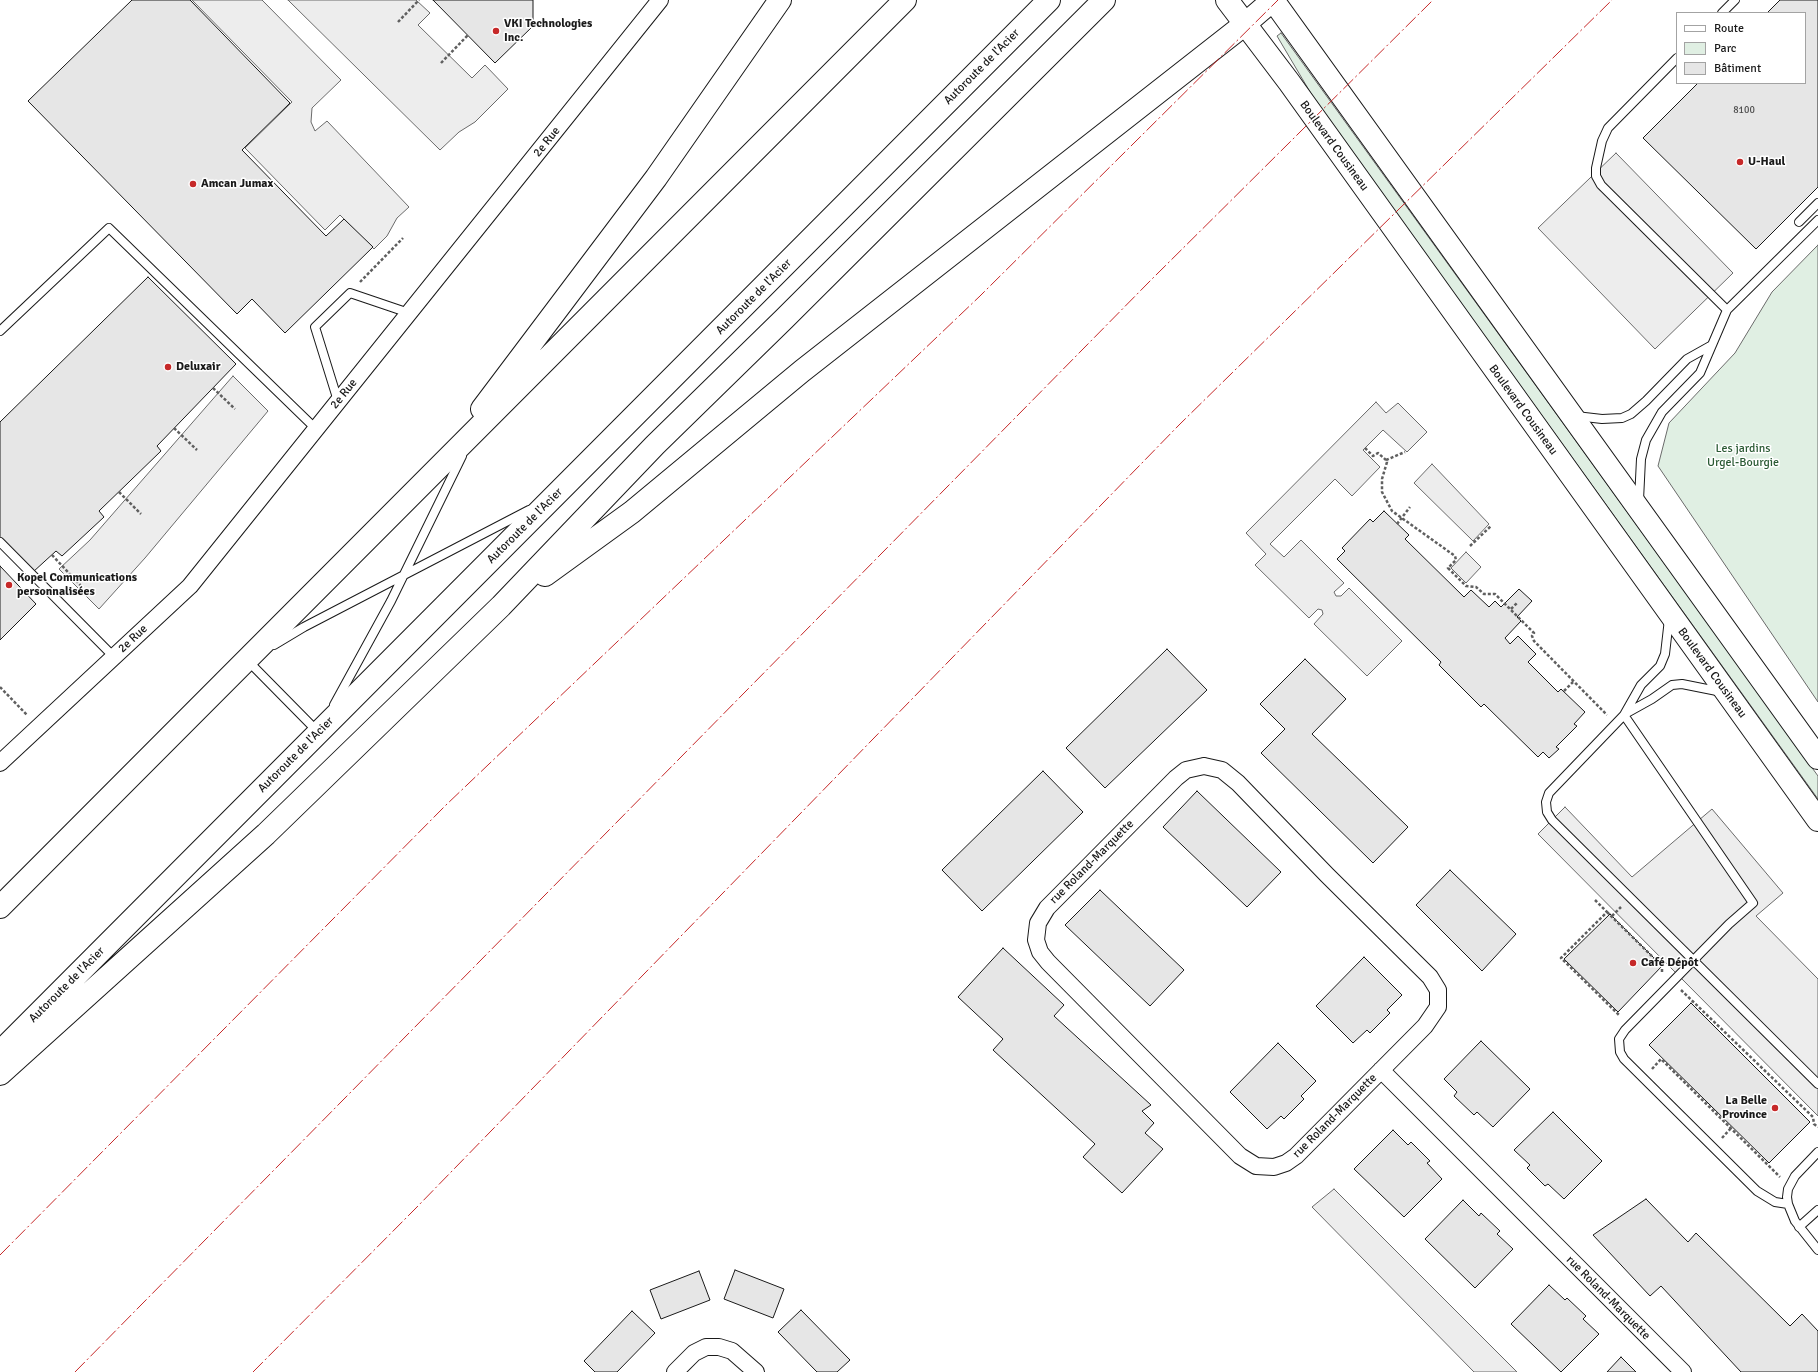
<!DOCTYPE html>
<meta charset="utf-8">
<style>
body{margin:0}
#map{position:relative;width:1818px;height:1372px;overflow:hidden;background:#fff;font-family:Signika,sans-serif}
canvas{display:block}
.legend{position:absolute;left:1676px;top:12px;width:130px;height:72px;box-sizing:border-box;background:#fff;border:1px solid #a3a3a3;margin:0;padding:5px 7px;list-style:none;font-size:12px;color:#1a1a1a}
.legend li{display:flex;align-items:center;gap:8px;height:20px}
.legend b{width:20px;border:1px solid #a3a3a3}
</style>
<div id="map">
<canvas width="1818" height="1372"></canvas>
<ul class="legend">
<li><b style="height:5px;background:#fff"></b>Route</li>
<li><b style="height:11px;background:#e0efe3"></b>Parc</li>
<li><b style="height:11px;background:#e6e6e6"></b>Bâtiment</li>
</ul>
</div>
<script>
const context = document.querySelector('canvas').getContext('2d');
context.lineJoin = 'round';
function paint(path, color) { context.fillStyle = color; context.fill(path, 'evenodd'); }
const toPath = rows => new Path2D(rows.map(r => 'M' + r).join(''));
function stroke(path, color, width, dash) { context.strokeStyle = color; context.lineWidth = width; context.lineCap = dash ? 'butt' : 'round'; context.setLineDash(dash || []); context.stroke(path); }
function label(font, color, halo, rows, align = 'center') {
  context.font = font + ' Signika,sans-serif'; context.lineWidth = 3; context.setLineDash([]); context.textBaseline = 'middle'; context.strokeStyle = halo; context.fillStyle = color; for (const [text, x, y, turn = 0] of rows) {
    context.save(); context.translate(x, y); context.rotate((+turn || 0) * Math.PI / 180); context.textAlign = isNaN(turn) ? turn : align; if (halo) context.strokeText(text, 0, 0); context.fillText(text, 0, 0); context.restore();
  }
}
const green = toPath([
 [1281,33,1818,776,1818,799,1316,102,1277,36,1281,33],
 [1818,245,1818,702,1658,466,1669,423,1735,353,1772,292,1818,245]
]);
paint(green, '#e0efe3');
stroke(green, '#6a6a6a', 1);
const parking = toPath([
 [192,0,262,0,341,80,312,108,311,122,315,131,327,121,409,207,397,218,387,236,374,249,340,215,325,230,245,148,292,102,192,0],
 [288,0,416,0,430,13,418,25,472,78,485,65,508,89,475,122,459,132,440,150,288,0],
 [1616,153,1733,273,1655,349,1538,228,1616,153],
 [233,376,268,411,145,558,99,609,59,569,90,540,233,376],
 [1376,402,1386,413,1398,403,1427,432,1407,452,1383,430,1363,450,1380,467,1352,496,1335,479,1270,544,1284,557,1301,540,1344,583,1334,592,1336,596,1341,596,1349,588,1402,641,1367,676,1314,624,1323,614,1322,610,1318,609,1309,618,1255,565,1266,554,1246,533,1376,402],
 [1432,464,1489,524,1473,541,1414,483,1432,464],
 [1466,552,1481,567,1466,583,1451,568,1466,552],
 [1565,807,1632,877,1712,809,1783,893,1756,916,1818,979,1818,1116,1538,834,1565,807],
 [1334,1189,1517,1372,1474,1372,1312,1207,1334,1189]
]);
paint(parking, '#ededed');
stroke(parking, '#6a6a6a', 1);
const building = toPath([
 [132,0,190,0,290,103,242,150,326,236,344,219,373,247,285,333,252,299,237,314,28,101,132,0],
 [433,0,533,0,533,26,495,63,433,0],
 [1780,0,1818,0,1818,187,1756,249,1643,138,1698,83,1805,83,1805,13,1767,13,1780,0],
 [148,277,236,364,157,446,161,451,99,511,104,517,62,556,56,551,33,572,0,537,0,422,148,277],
 [1384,511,1409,535,1405,539,1464,597,1471,590,1489,607,1495,601,1501,607,1519,589,1532,601,1517,617,1521,621,1505,638,1510,644,1518,636,1536,654,1528,662,1558,692,1561,689,1585,712,1574,724,1577,726,1556,747,1559,749,1549,758,1543,752,1538,757,1484,704,1481,707,1439,665,1441,662,1337,559,1345,551,1342,548,1370,519,1373,522,1384,511],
 [0,566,36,604,0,640,0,566],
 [1167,649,1207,690,1105,788,1066,748,1167,649],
 [1305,659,1346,699,1312,734,1408,827,1373,863,1261,753,1285,729,1260,704,1305,659],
 [1043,771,1083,812,982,911,942,870,1043,771],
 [1197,791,1281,872,1247,907,1163,827,1197,791],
 [1450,870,1516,934,1482,971,1416,905,1450,870],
 [1100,890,1184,970,1150,1006,1065,925,1100,890],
 [1610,914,1662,966,1618,1012,1564,959,1610,914],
 [1003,948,1064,1005,1054,1016,1151,1105,1142,1111,1154,1123,1145,1133,1163,1149,1122,1193,1083,1157,1095,1144,993,1050,1003,1039,958,997,1003,948],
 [1364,957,1402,995,1387,1010,1390,1013,1370,1033,1367,1030,1353,1043,1316,1006,1364,957],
 [1691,1003,1810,1122,1769,1163,1649,1045,1691,1003],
 [1481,1041,1530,1089,1493,1127,1477,1112,1474,1115,1454,1096,1457,1092,1444,1079,1481,1041],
 [1278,1043,1316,1081,1301,1096,1304,1099,1284,1119,1281,1116,1267,1129,1230,1092,1278,1043],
 [1553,1112,1602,1161,1564,1199,1548,1184,1545,1186,1527,1168,1530,1165,1514,1150,1553,1112],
 [1393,1130,1408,1145,1411,1142,1430,1161,1427,1163,1442,1179,1404,1217,1354,1169,1393,1130],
 [1646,1199,1688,1242,1696,1233,1790,1326,1802,1314,1818,1331,1818,1372,1741,1372,1661,1286,1650,1296,1593,1235,1646,1199],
 [1463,1200,1479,1216,1481,1213,1500,1231,1497,1234,1513,1249,1475,1288,1425,1239,1463,1200],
 [735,1270,784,1289,773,1318,724,1299,735,1270],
 [699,1271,710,1300,661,1319,650,1290,699,1271],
 [1549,1285,1565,1300,1567,1298,1586,1316,1583,1319,1599,1334,1561,1372,1511,1324,1549,1285],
 [801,1310,850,1360,837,1372,817,1372,778,1332,801,1310],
 [632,1311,655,1333,617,1372,595,1372,584,1361,632,1311],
 [1621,1357,1636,1372,1607,1372,1621,1357]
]);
paint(building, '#e6e6e6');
stroke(building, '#1a1a1a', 1);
const service = toPath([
 [1722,13,1735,0],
 [1677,58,1608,128,1602,141,1596,168,1596,176,1601,185,1727,310,1818,220],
 [1799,222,1818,203],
 [0,331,109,228,316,429],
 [1712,345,1727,310],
 [338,401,315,327,350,293,409,313],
 [1576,416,1602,419,1622,418,1631,414,1646,401,1687,359,1712,345,1700,373,1662,412,1646,440,1641,459,1639,500],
 [0,542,114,657],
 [1669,619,1665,654,1660,666,1641,685,1624,715,1549,793,1546,802,1547,812,1552,820,1818,1084],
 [274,645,304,627,529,510],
 [248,661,318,732],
 [334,705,391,601,462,456],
 [1625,714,1652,699,1672,685,1682,684,1722,692],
 [1624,715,1753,903,1729,924,1625,1030,1619,1039,1620,1052,1624,1059,1757,1191,1775,1202,1788,1204],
 [1818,1152,1795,1176,1788,1189,1787,1197,1788,1204,1795,1221,1818,1250],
 [1799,1227,1818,1210]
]);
const minor = toPath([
 [0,763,190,586,660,0],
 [1204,766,1222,770,1238,783,1327,875,1430,977,1438,990,1438,1007,1425,1026,1296,1156,1286,1163,1274,1167,1256,1166,1240,1156,1048,962,1040,952,1036,940,1038,923,1047,908,1176,778,1186,770,1204,766],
 [1381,1070,1683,1372],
 [675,1372,694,1353,706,1347,719,1347,732,1351,756,1372]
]);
const primary = toPath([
 [1227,0,1289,82,1818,820],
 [1273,0,1818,758],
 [1245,24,1273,0]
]);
const motorway = toPath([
 [482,409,656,178,780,0],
 [545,575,632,512,802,371,1245,24],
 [0,907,905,0],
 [0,1052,1049,0],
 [0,1074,266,834,501,606,655,445,784,319,1104,0]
]);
stroke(service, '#1a1a1a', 10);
stroke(minor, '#1a1a1a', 18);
stroke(primary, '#1a1a1a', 24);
stroke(motorway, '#1a1a1a', 24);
stroke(toPath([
 [398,22,419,0],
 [441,63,468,35],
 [360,282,403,238],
 [213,388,235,409],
 [174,428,197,450],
 [1365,448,1373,456,1378,453,1386,460,1387,462,1382,479,1382,492,1392,511,1455,556,1456,560,1448,568,1466,586,1476,587,1484,594,1495,594,1534,633,1532,636,1534,641,1607,715],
 [1386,460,1405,452],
 [119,492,141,514],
 [1397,524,1410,507],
 [1470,546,1491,526],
 [52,555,81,586],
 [1511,609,1517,603],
 [0,687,27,715],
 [1564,691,1573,682],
 [1595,900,1607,912,1561,958,1619,1015,1620,1014],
 [1607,912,1662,966,1662,973],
 [1612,916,1621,907],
 [1681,990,1813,1117,1814,1124,1818,1127],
 [1652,1069,1661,1059,1780,1177],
 [1722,1138,1731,1128]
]), '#5f5f5f', 2.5, [3, 2]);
stroke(service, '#fff', 8);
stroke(minor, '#fff', 16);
stroke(primary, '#fff', 22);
stroke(motorway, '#fff', 22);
stroke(toPath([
 [0,1255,446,805,980,296,1278,0],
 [75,1372,1151,280,1433,0],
 [253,1372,416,1208,1179,425,1612,0]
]), '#c62828', 1, [14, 3, 2, 3]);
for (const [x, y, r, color] of [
 [496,31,4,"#c62828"],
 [1740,162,4,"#c62828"],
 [193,184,4,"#c62828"],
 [168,367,4,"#c62828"],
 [9,585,4,"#c62828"],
 [1633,963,4,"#c62828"],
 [1775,1108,4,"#c62828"]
]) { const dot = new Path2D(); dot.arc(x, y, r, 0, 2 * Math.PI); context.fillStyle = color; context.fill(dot); stroke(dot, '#fff', 1.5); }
label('10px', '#4d4d4d', null, [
 ["8100",1744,110]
]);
label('bold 12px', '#1a1a1a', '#fff', [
 ["VKI Technologies",504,24],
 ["Inc.",504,38],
 ["U-Haul",1748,162],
 ["Amcan Jumax",201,184],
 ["Deluxair",176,367],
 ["Kopel Communications",17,578],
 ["personnalisées",17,592],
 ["Café Dépôt",1641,963],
 ["La Belle",1767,1101,"right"],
 ["Province",1767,1115,"right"]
], 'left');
label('12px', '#1a1a1a', '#fff', [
 ["Autoroute de l'Acier",982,67,-45],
 ["2e Rue",547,142,-51],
 ["Boulevard Cousineau",1334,146,54],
 ["Autoroute de l'Acier",754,297,-45],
 ["2e Rue",344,394,-51],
 ["Boulevard Cousineau",1523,410,54],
 ["Autoroute de l'Acier",525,526,-45],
 ["2e Rue",133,639,-43],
 ["Boulevard Cousineau",1712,673,54],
 ["Autoroute de l'Acier",296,755,-45],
 ["rue Roland-Marquette",1092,862,-45],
 ["Autoroute de l'Acier",67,985,-45],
 ["rue Roland-Marquette",1335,1116,-45],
 ["rue Roland-Marquette",1608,1298,45]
]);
label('12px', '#2b5a34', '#fff', [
 ["Les jardins",1743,449],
 ["Urgel-Bourgie",1743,463]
]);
</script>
